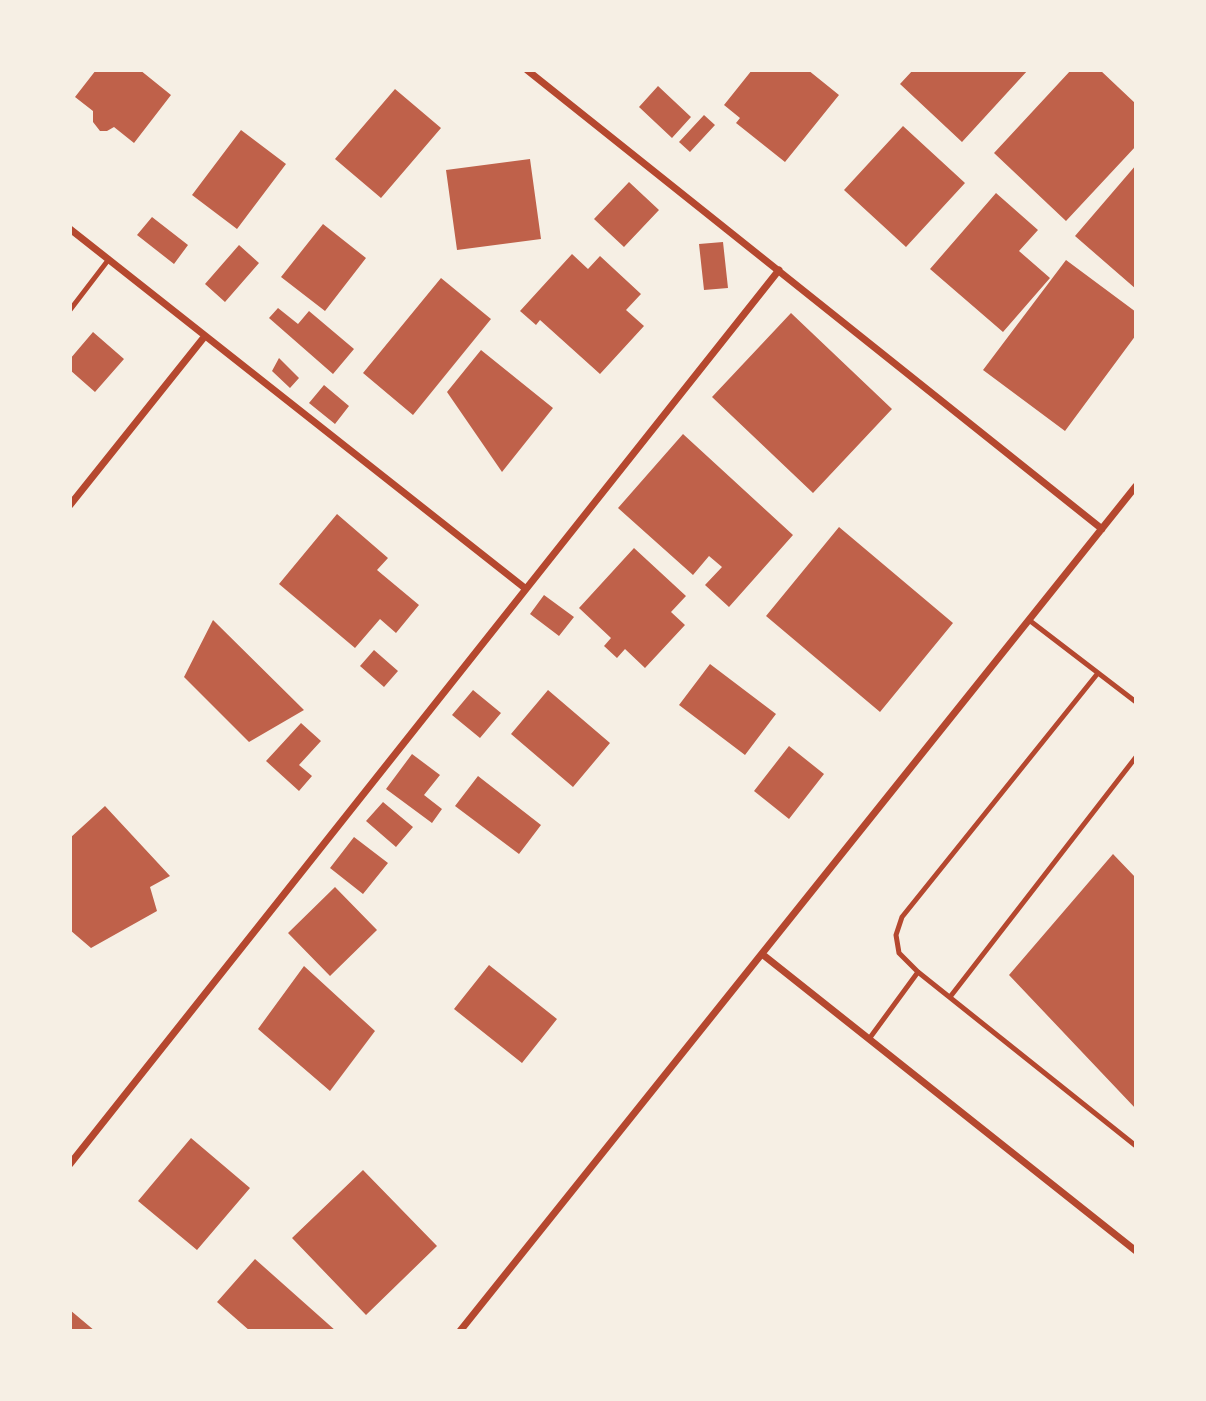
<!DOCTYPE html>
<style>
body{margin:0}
#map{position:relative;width:1206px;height:1401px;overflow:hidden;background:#f6efe4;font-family:Inter,sans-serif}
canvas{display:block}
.frame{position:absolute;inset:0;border:72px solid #f6efe4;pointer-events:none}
</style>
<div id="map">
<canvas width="1206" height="1401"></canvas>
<div class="frame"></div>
</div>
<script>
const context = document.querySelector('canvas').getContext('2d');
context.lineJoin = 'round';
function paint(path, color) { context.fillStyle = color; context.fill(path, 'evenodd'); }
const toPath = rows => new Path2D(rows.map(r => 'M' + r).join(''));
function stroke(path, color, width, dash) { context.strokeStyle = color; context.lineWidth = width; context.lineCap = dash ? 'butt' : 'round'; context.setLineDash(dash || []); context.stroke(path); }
paint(toPath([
 [96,70,140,70,171,95,134,143,114,127,107,131,100,131,93,122,93,111,75,97],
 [752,70,808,70,839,95,785,162,736,123,740,118,724,105],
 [913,70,1028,70,962,142,900,84],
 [1071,70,1100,70,1136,104,1136,146,1066,221,994,153],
 [658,86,691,117,672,138,639,107],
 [395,89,441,128,381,198,335,159],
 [704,115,715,125,690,152,679,142],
 [903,126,965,183,906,247,844,190],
 [241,130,286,164,237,229,192,195],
 [530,159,541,239,457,250,446,170],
 [1136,165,1136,289,1075,236],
 [629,182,659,210,624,247,594,219],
 [996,193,1038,230,1019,251,1050,278,1003,332,930,269],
 [152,217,188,245,174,264,137,235],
 [323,224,366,258,325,311,281,277],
 [723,242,728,288,704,290,699,244],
 [239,245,259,263,225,302,205,284],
 [572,254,588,269,600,256,641,294,626,310,644,326,600,374,540,320,536,325,520,311],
 [1066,260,1136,312,1136,335,1065,431,983,370],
 [441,278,491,319,413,415,363,373],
 [278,308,298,324,309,311,354,349,333,374,269,318],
 [791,313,892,409,813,493,712,397],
 [93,332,124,359,95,392,70,370,70,359],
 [481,350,553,408,502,472,447,392],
 [279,358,299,378,290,388,272,371],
 [324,385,349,406,335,424,309,403],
 [683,434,793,535,729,607,705,585,722,567,709,556,693,575,618,508],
 [337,514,388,558,377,570,419,605,396,633,380,619,355,648,279,584],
 [839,527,953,623,880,712,766,616],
 [634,548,686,596,671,612,685,625,645,668,625,649,617,658,604,646,611,638,579,608],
 [544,595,574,617,559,636,530,614],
 [213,620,304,710,249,742,184,677],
 [374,650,398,671,384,687,360,666],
 [710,664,776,714,745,755,679,705],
 [473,690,501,713,480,738,452,715],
 [548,690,610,743,573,787,511,734],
 [301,723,321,741,299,765,312,776,299,791,266,761],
 [789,746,824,774,789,819,754,791],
 [412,754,440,775,424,795,442,809,432,823,386,789],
 [478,776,541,825,519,854,455,806],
 [383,802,413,827,396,847,366,821],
 [105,806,170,876,150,887,157,911,91,948,70,930,70,838],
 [354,837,388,863,363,894,330,868],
 [1113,854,1136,878,1136,1109,1009,975],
 [335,887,377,930,330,976,288,933],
 [489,965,557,1019,522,1063,454,1009],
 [304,966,375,1031,330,1091,258,1029],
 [191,1138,250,1188,197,1250,138,1201],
 [363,1170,437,1246,366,1315,292,1238],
 [255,1259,336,1331,250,1331,217,1302],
 [70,1310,95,1331,70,1331]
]), '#bf614a');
stroke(toPath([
 [70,310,109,259],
 [1029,620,1136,702],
 [1098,673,902,917,896,935,899,953,918,972,1136,1146],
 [950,997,1136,757],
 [869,1039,918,972]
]), '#b5482f', 5);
stroke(toPath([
 [527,70,1102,529],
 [70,229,526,589],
 [70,505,205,336],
 [762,954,1136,1251],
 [70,1164,779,270],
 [460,1331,1136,486]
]), '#b5482f', 7);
</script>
